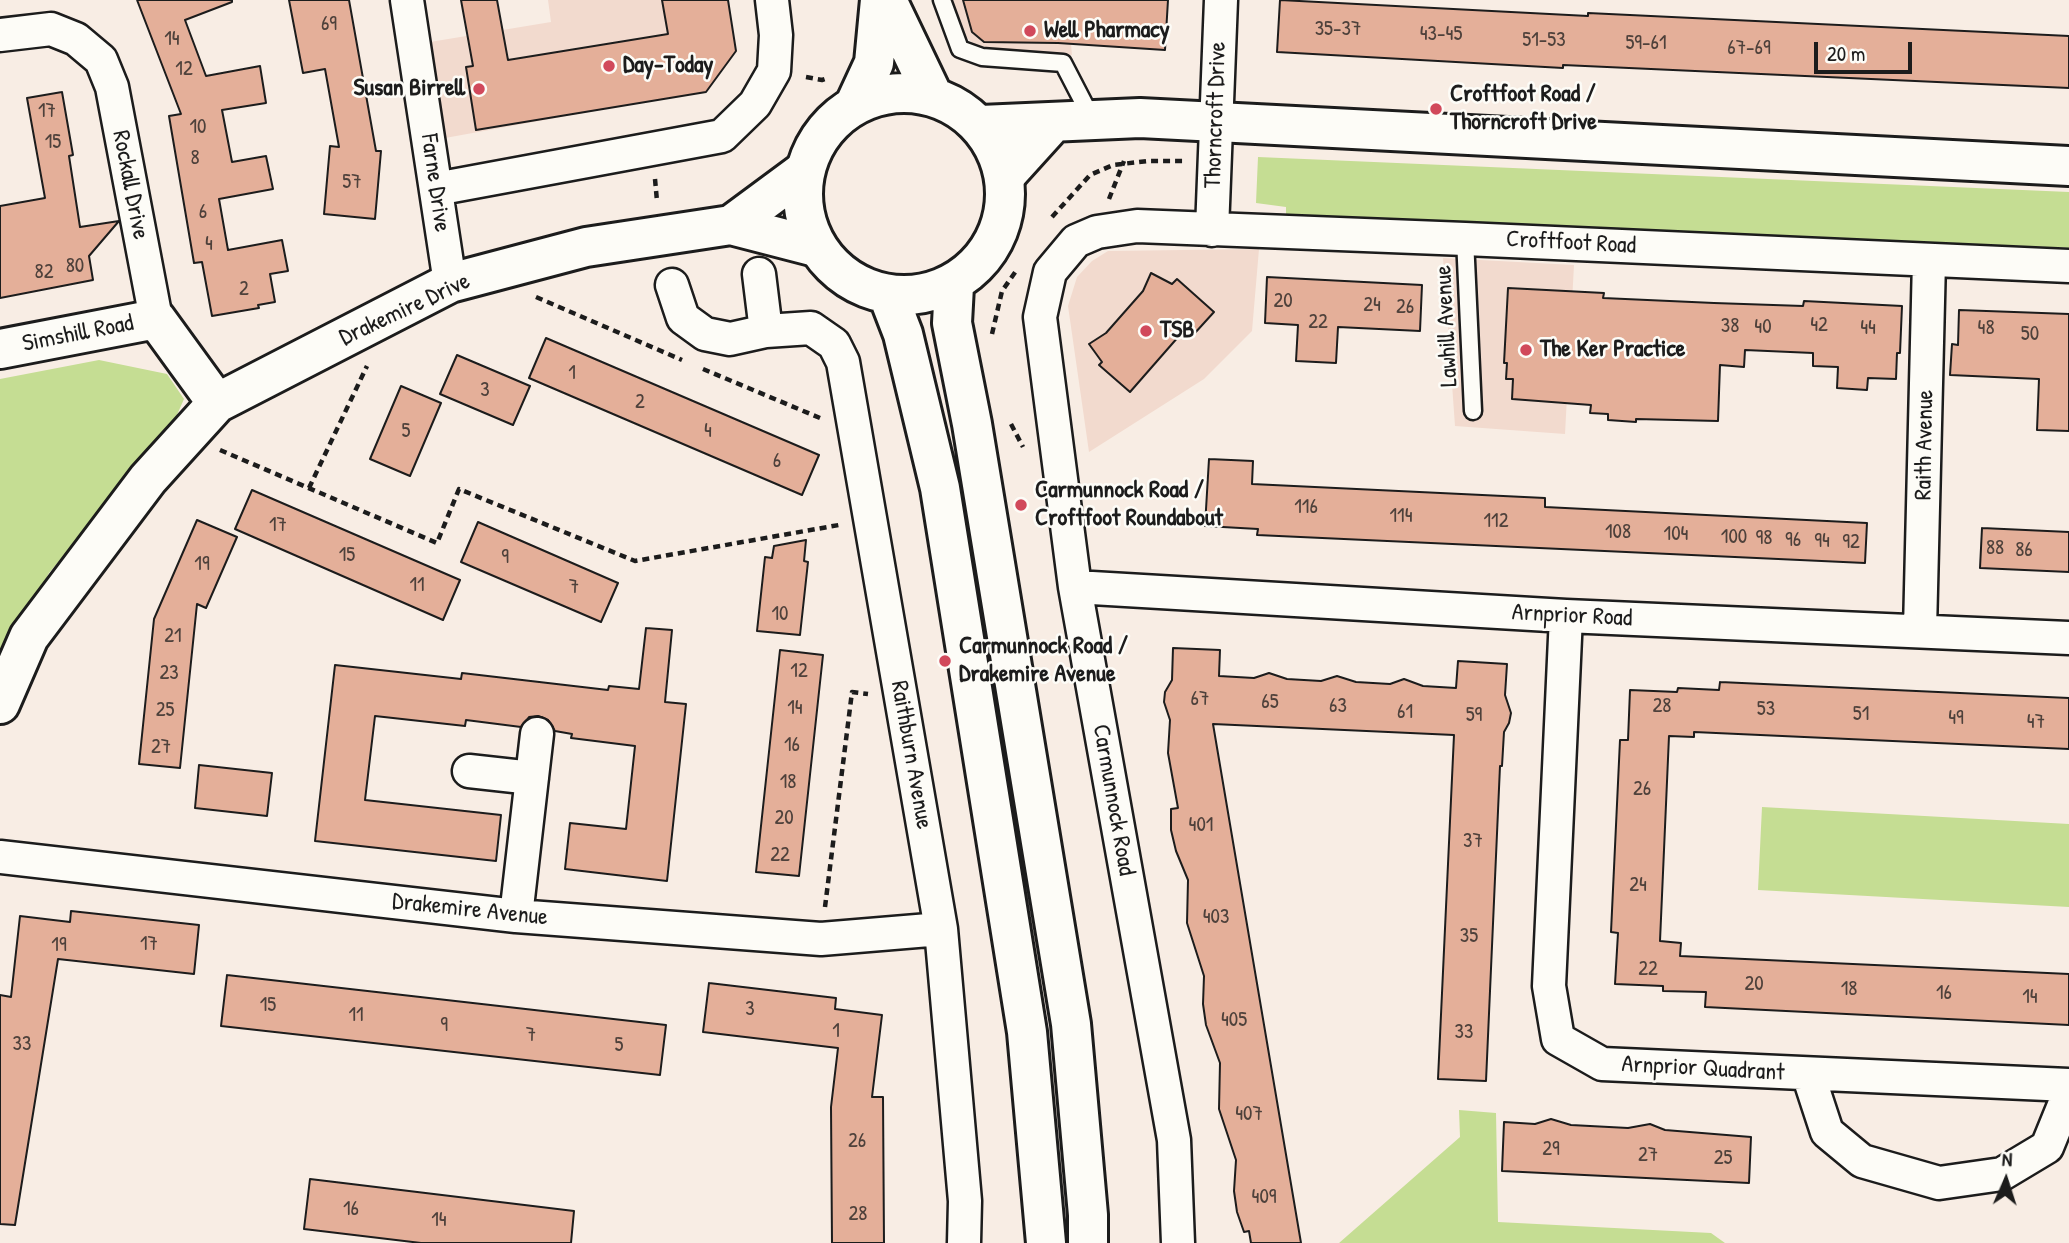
<!DOCTYPE html>
<style>
body{margin:0}
#map{position:relative;width:2069px;height:1243px;overflow:hidden;background:#f8ede4;font-family:"Patrick Hand",sans-serif}
canvas{display:block}
.north{position:absolute;left:1971px;top:1145px;width:70px;height:70px;-webkit-text-stroke:5px #fdfcf7;paint-order:stroke;rotate:3deg;font-size:19px;font-weight:700;line-height:28px;text-align:center;color:#1c1c1c}
.north::after{content:'';display:block;margin:auto;width:24px;height:32px;background:#1c1c1c;clip-path:polygon(50% 0,100% 100%,50% 72%,0 100%)}
.scale{position:absolute;left:1814px;top:42px;width:98px;height:32px;box-sizing:border-box;border:4px solid #1c1c1c;border-top:0;padding-left:9px;font-size:21px;line-height:24px;white-space:nowrap;color:#1c1c1c;-webkit-text-stroke:5px #fdfcf7;paint-order:stroke}
</style>
<div id="map">
<canvas width="2069" height="1243"></canvas>
<div class="north">N</div>
<div class="scale">20 m</div>
</div>
<script>
const context = document.querySelector('canvas').getContext('2d');
context.lineJoin = 'round';
function paint(path, color) { context.fillStyle = color; context.fill(path, 'evenodd'); }
const toPath = rows => new Path2D(rows.map(r => 'M' + r).join(''));
function stroke(path, color, width, dash) { context.strokeStyle = color; context.lineWidth = width; context.lineCap = dash ? 'butt' : 'round'; context.setLineDash(dash || []); context.stroke(path); }
function label(font, color, halo, rows, align = 'center') {
  context.font = font + ' "Patrick Hand",sans-serif'; context.lineWidth = 5; context.setLineDash([]); context.textBaseline = 'middle'; context.strokeStyle = halo; context.fillStyle = color; for (const [text, x, y, turn = 0] of rows) {
    context.save(); context.translate(x, y); context.rotate((+turn || 0) * Math.PI / 180); context.textAlign = isNaN(turn) ? turn : align; if (halo) context.strokeText(text, 0, 0); context.fillText(text, 0, 0); context.restore();
  }
}
paint(toPath([
 [548,0,728,0,730,10,705,91,445,138,430,42,551,22],
 [953,0,1067,0,1072,55,980,50,961,32],
 [1259,249,1252,331,1204,379,1089,452,1068,306,1077,277,1092,261,1108,251],
 [1443,258,1574,265,1565,434,1455,426]
]), '#f2dace');
paint(toPath([
 [1258,157,2069,192,2069,248,1286,214,1286,207,1256,203],
 [99,360,167,374,184,399,172,426,49,573,0,659,0,379],
 [1762,807,2069,824,2069,907,1758,890],
 [1459,1110,1496,1113,1498,1222,1711,1233,1725,1243,1339,1243,1460,1137]
]), '#c5dd93');
const building = toPath([
 [137,0,232,0,232,2,185,20,206,76,260,66,266,103,222,110,232,162,266,156,273,189,219,199,228,250,282,240,288,271,270,274,275,302,258,305,259,308,212,316,202,262,194,263,169,116,181,114,137,0],
 [289,0,349,0,376,151,381,151,375,219,324,214,330,146,339,147,325,69,303,73,289,0],
 [461,0,497,0,508,60,668,34,662,0,728,0,736,51,706,92,476,130,466,67,473,66,461,0],
 [963,0,1168,0,1165,50,1058,43,984,42,972,32,963,0],
 [1280,0,1588,16,1588,13,2069,36,2069,88,1563,65,1563,68,1277,52,1280,0],
 [62,92,73,155,69,156,80,227,119,221,89,256,93,280,0,298,0,206,45,198,27,98,62,92],
 [1151,273,1172,284,1177,279,1214,312,1194,334,1186,328,1130,392,1099,365,1102,362,1089,344,1106,333,1143,291,1151,273],
 [1267,277,1422,285,1420,331,1338,327,1336,363,1296,361,1298,325,1265,323,1267,277],
 [1508,288,1604,293,1603,298,1714,303,1803,306,1804,301,1902,306,1900,353,1897,353,1896,379,1868,378,1867,390,1837,388,1838,367,1813,366,1813,353,1745,350,1744,367,1720,365,1718,421,1636,419,1636,422,1608,420,1608,414,1590,413,1591,405,1512,399,1513,379,1506,379,1507,363,1504,363,1508,288],
 [1959,310,2069,314,2069,431,2037,430,2039,379,1950,375,1952,344,1958,345,1959,310],
 [546,338,819,455,802,495,529,378,546,338],
 [457,355,530,386,513,425,440,394,457,355],
 [401,386,441,403,410,476,370,459,401,386],
 [1209,459,1253,461,1252,484,1545,498,1545,507,1867,523,1865,563,1257,535,1258,529,1205,526,1209,459],
 [252,490,460,580,443,620,235,529,252,490],
 [197,520,237,537,206,608,197,604,180,768,139,764,154,619,197,520],
 [478,522,618,583,601,622,461,562,478,522],
 [1982,528,2069,532,2069,572,1980,568,1982,528],
 [806,540,804,561,808,562,800,635,757,631,765,557,772,558,774,546,806,540],
 [646,628,672,630,665,702,686,704,667,881,565,869,570,823,626,829,635,746,571,738,572,734,555,731,548,720,538,716,529,717,521,727,466,720,465,726,375,716,365,800,501,815,496,861,315,841,335,665,461,679,462,673,608,690,609,686,639,689,646,628],
 [1173,648,1220,650,1219,676,1254,678,1269,673,1287,679,1321,681,1337,676,1356,682,1390,684,1404,679,1423,686,1456,688,1458,661,1507,664,1505,695,1511,713,1509,723,1504,732,1502,766,1500,766,1486,1081,1438,1079,1454,735,1213,724,1301,1243,1251,1243,1249,1231,1244,1232,1237,1212,1234,1191,1236,1160,1219,1109,1220,1063,1206,1025,1203,1004,1204,976,1187,923,1188,880,1176,851,1171,830,1171,809,1178,808,1168,753,1170,720,1164,702,1165,692,1172,680,1173,648],
 [780,650,823,655,799,876,756,872,780,650],
 [1720,682,2069,698,2069,749,1694,732,1694,737,1669,736,1660,941,1681,943,1680,956,2069,974,2069,1025,1705,1007,1706,992,1663,991,1663,986,1615,984,1618,933,1611,932,1620,740,1628,740,1630,690,1677,692,1678,688,1719,690,1720,682],
 [199,765,272,773,267,816,195,808,199,765],
 [71,911,199,925,194,974,58,959,15,1225,0,1224,0,995,11,997,20,916,70,922,71,911],
 [227,975,666,1025,660,1075,221,1026,227,975],
 [709,983,836,998,835,1009,882,1015,872,1097,883,1097,884,1243,832,1243,831,1107,838,1048,703,1032,709,983],
 [1551,1119,1571,1125,1628,1128,1650,1124,1665,1130,1751,1137,1749,1183,1502,1171,1504,1122,1535,1124,1551,1119],
 [310,1179,574,1211,571,1243,421,1243,304,1229,310,1179]
]);
paint(building, '#e4af99');
stroke(building, '#1c1c1c', 2);
const service = toPath([
 [942,0,960,49,982,57,1063,63,1092,119],
 [1465,239,1473,411]
]);
const minor = toPath([
 [407,0,450,283],
 [0,35,51,29,76,39,101,60,112,87,156,319],
 [436,189,722,136,755,104,774,71,776,35,772,0],
 [1212,230,1221,0],
 [759,274,766,331],
 [672,285,683,318,705,334,730,339,766,331,811,328,834,344,843,362,941,929,965,1201,964,1243],
 [1075,587,1566,616,2069,638],
 [1566,616,1549,986,1558,1039,1602,1064,2069,1085],
 [1920,630,1929,260],
 [469,771,532,778],
 [0,857,516,916,821,939,941,929],
 [516,916,537,734],
 [1808,1074,1827,1132,1862,1161,1939,1183,2002,1174,2047,1147,2069,1093],
 [1178,1243,1174,1140,1075,587,1040,317,1050,272,1076,241,1097,232,1137,226,1465,239,2069,266]
]);
const tertiary = toPath([
 [981,125,1140,118,2069,166],
 [1005,176,1053,123],
 [731,225,804,171],
 [0,349,156,319,217,403],
 [0,704,29,637,148,479,217,403,450,283,586,247,731,225,816,247]
]);
const secondary = toPath([
 [887,0,933,96],
 '803 194a101 101 0 1 1 202 0a101 101 0 1 1-202 0Z',
 [855,104,874,63,880,0],
 [954,286,952,323,972,424,1071,1024,1088,1215,1088,1243],
 [888,295,903,334,940,488,1027,1032,1046,1243]
]);
stroke(service, '#1c1c1c', 21);
stroke(minor, '#1c1c1c', 37);
stroke(tertiary, '#1c1c1c', 44);
stroke(secondary, '#1c1c1c', 44);
stroke(toPath([
 [806,77,822,80,828,78],
 [655,179,657,201],
 [1109,199,1124,161],
 [1052,217,1090,175,1113,165,1148,161,1183,161],
 [536,297,682,360],
 [992,334,1002,291,1016,271],
 [703,369,820,418],
 [1011,424,1023,447],
 [220,450,437,543,459,489,635,561,839,525],
 [309,488,367,366],
 [825,907,852,692,868,694]
]), '#1c1c1c', 4.5, [7, 5]);
stroke(service, '#fdfcf7', 16);
stroke(minor, '#fdfcf7', 32);
stroke(tertiary, '#fdfcf7', 38);
stroke(secondary, '#fdfcf7', 38);
for (const [x, y, r, color] of [
 [1030,31,7,"#d1495b"],
 [609,66,7,"#d1495b"],
 [479,89,7,"#d1495b"],
 [1436,109,7,"#d1495b"],
 [1146,331,7,"#d1495b"],
 [1526,350,7,"#d1495b"],
 [1021,505,7,"#d1495b"],
 [945,661,7,"#d1495b"]
]) { const dot = new Path2D(); dot.arc(x, y, r, 0, 2 * Math.PI); context.fillStyle = color; context.fill(dot); stroke(dot, '#fdfcf7', 2.5); }
label('21px', '#4e413b', null, [
 ["69",329,24],
 ["35-37",1338,29],
 ["43-45",1441,34],
 ["14",172,39],
 ["51-53",1544,40],
 ["59-61",1646,43],
 ["67-69",1749,48],
 ["12",184,69],
 ["17",47,111],
 ["10",198,127],
 ["15",53,142],
 ["8",195,158],
 ["57",352,182],
 ["6",203,212],
 ["4",209,244],
 ["80",75,266],
 ["82",44,272],
 ["2",244,289],
 ["20",1283,301],
 ["24",1372,305],
 ["26",1405,307],
 ["22",1318,322],
 ["42",1819,325],
 ["38",1730,326],
 ["40",1763,327],
 ["44",1868,328],
 ["48",1986,328],
 ["50",2030,334],
 ["1",572,373],
 ["3",485,390],
 ["2",640,402],
 ["5",406,431],
 ["4",708,431],
 ["6",777,461],
 ["116",1306,507],
 ["114",1401,516],
 ["112",1496,521],
 ["17",278,525],
 ["108",1618,532],
 ["104",1676,534],
 ["100",1734,537],
 ["98",1764,538],
 ["96",1793,540],
 ["94",1822,541],
 ["92",1851,542],
 ["88",1995,548],
 ["86",2024,550],
 ["15",347,555],
 ["9",505,557],
 ["19",202,564],
 ["11",417,585],
 ["7",574,587],
 ["10",780,614],
 ["21",173,636],
 ["12",799,671],
 ["23",169,673],
 ["67",1200,699],
 ["65",1270,702],
 ["63",1338,706],
 ["28",1662,706],
 ["14",795,708],
 ["53",1766,709],
 ["25",165,710],
 ["61",1405,712],
 ["51",1861,714],
 ["59",1474,715],
 ["49",1956,718],
 ["47",2036,722],
 ["16",792,745],
 ["27",161,747],
 ["18",788,782],
 ["26",1642,789],
 ["20",784,818],
 ["401",1201,825],
 ["37",1473,841],
 ["22",780,855],
 ["24",1638,885],
 ["403",1216,917],
 ["35",1469,936],
 ["17",149,944],
 ["19",59,945],
 ["22",1648,969],
 ["20",1754,984],
 ["18",1849,989],
 ["16",1944,993],
 ["14",2030,997],
 ["15",268,1005],
 ["3",750,1009],
 ["11",356,1015],
 ["405",1234,1020],
 ["9",444,1025],
 ["1",836,1031],
 ["33",1464,1032],
 ["7",531,1035],
 ["33",22,1044],
 ["5",619,1045],
 ["407",1249,1114],
 ["26",857,1141],
 ["29",1551,1149],
 ["27",1648,1155],
 ["25",1723,1158],
 ["409",1264,1197],
 ["16",351,1209],
 ["28",858,1214],
 ["14",439,1220]
]);
label('bold 24px', '#1c1c1c', '#fdfcf7', [
 ["Well Pharmacy",1044,31],
 ["Day-Today",623,66],
 ["Susan Birrell",465,89,"right"],
 ["Croftfoot Road /",1450,95],
 ["Thorncroft Drive",1450,123],
 ["TSB",1160,331],
 ["The Ker Practice",1540,350],
 ["Carmunnock Road /",1035,491],
 ["Croftfoot Roundabout",1035,519],
 ["Carmunnock Road /",959,647],
 ["Drakemire Avenue",959,675]
], 'left');
label('24px', '#1c1c1c', '#fdfcf7', [
 ["Thorncroft Drive",1216,115,-88],
 ["Farne Drive",435,183,82],
 ["Rockall Drive",130,185,79],
 ["Croftfoot Road",1571,243,3],
 ["Drakemire Drive",405,310,-25],
 ["Lawhill Avenue",1447,326,-93],
 ["Simshill Road",78,334,-11],
 ["Raith Avenue",1925,445,-89],
 ["Arnprior Road",1572,616,3],
 ["Raithburn Avenue",911,755,80],
 ["Carmunnock Road",1113,800,80],
 ["Drakemire Avenue",470,910,6],
 ["Arnprior Quadrant",1703,1069,3]
]);
</script>
